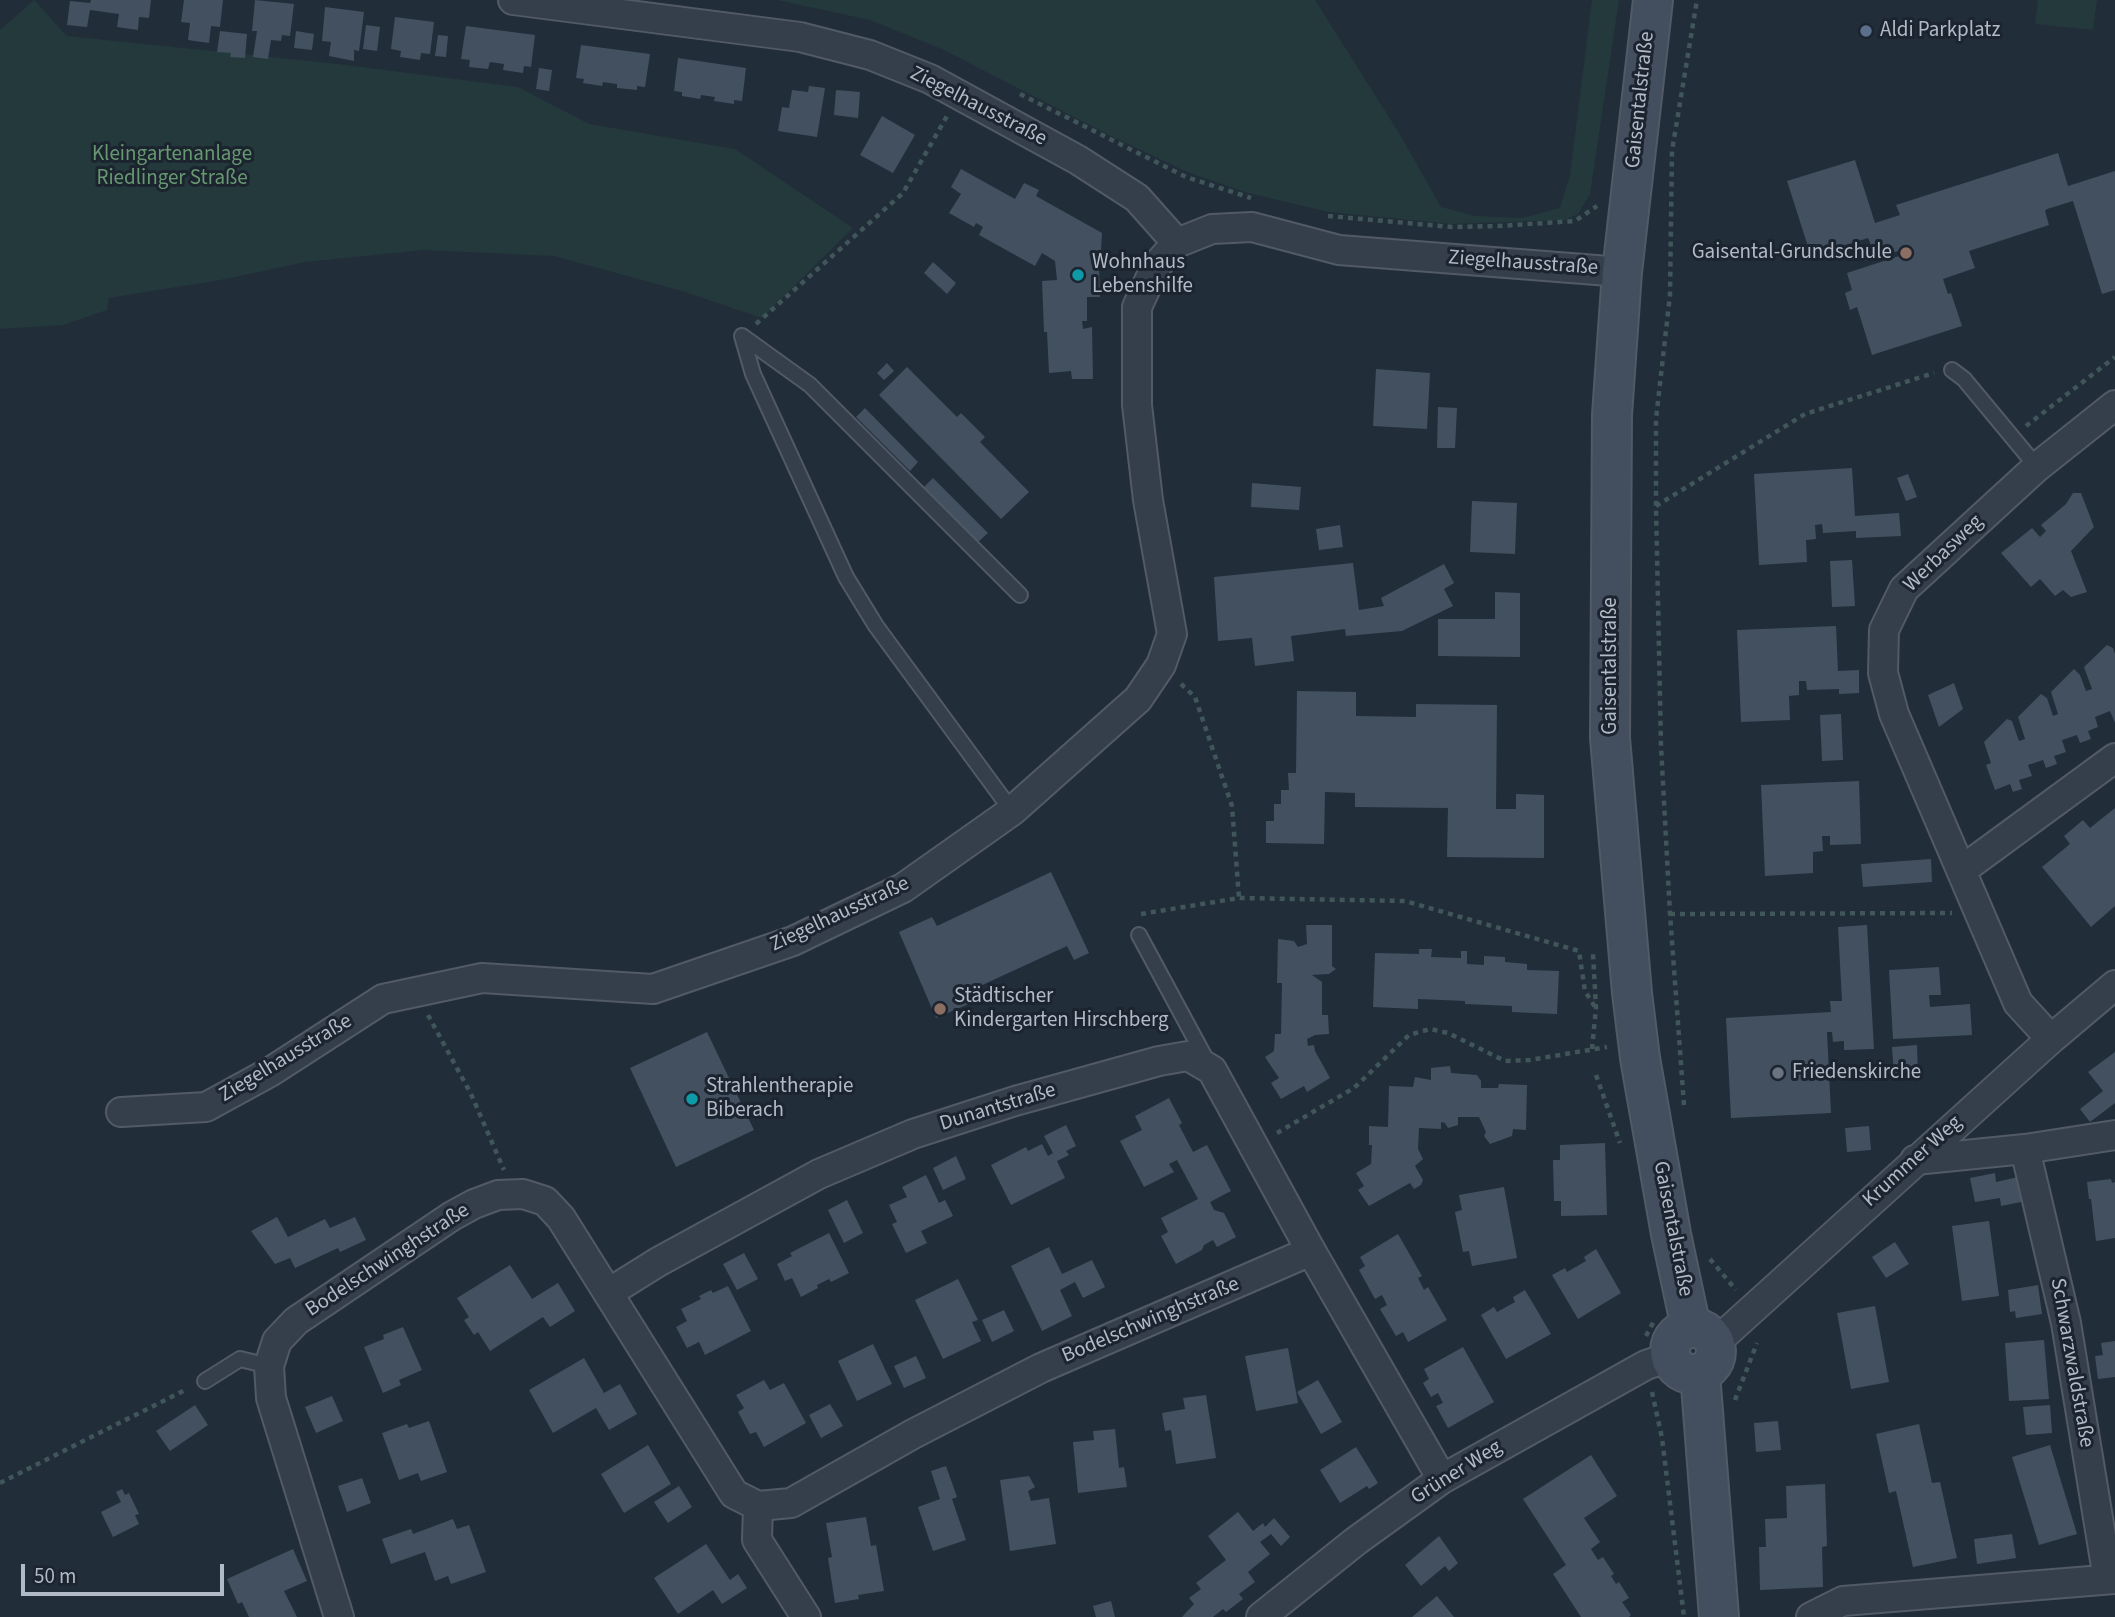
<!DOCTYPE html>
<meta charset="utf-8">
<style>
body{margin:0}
#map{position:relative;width:2115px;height:1617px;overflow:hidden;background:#222d3a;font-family:"Source Sans 3",sans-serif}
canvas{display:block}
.scale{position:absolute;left:21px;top:1564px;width:203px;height:32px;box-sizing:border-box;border:4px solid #b1bac7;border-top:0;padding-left:9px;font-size:21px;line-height:24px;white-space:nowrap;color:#b1bac7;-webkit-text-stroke:5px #1b242f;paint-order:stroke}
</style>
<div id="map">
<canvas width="2115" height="1617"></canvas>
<div class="scale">50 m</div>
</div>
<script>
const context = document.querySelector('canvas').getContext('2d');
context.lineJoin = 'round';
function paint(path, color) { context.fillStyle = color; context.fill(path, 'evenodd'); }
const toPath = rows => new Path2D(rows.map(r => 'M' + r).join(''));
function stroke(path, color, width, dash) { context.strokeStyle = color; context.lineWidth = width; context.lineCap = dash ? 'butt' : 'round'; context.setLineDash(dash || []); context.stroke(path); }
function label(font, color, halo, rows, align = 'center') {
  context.font = font + ' "Source Sans 3",sans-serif'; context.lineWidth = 6; context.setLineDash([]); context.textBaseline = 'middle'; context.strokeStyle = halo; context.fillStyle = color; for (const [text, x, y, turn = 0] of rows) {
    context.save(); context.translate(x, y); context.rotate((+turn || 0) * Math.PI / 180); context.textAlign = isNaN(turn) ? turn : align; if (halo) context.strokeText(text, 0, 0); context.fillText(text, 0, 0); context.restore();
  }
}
paint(toPath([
 [34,0,67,36,338,64,518,87,589,124,735,149,853,228,762,318,682,291,554,256,424,250,305,262,226,279,109,298,107,310,63,325,0,329,0,30],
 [777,0,1315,0,1399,133,1441,207,1475,216,1522,218,1560,208,1570,175,1592,0,1619,0,1590,194,1578,214,1565,220,1452,224,1329,212,1248,193,1187,172,1109,135,942,49,870,20],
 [2038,0,2097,0,2093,30,2035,24]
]), '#24393b');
paint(toPath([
 [91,0,151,0,149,18,139,17,138,30,117,27,119,14,90,10,87,27,67,25,70,1,90,3],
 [184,0,223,0,220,27,211,26,209,43,188,40,190,23,181,22],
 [255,0,294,4,290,36,282,35,281,41,271,40,268,59,253,57,257,31,252,31],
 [325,7,364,12,359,51,354,50,354,61,329,56,331,42,322,41],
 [395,17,434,22,430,54,421,53,420,60,400,57,401,51,391,49],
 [366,25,380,27,377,51,363,49],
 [466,26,535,35,531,67,524,66,523,73,503,70,504,64,490,62,488,69,469,67,470,60,461,59],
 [220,31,247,34,245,58,230,57,231,53,217,52],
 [296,31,314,34,312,50,294,48],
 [438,35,448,36,446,57,435,56],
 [581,45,650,54,645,87,637,86,637,90,617,88,617,84,603,82,602,86,583,83,584,79,576,78],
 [678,58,746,68,742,101,734,100,734,104,714,101,715,97,701,95,700,99,682,96,682,92,674,91],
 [539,68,552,70,549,91,536,89],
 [809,86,825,88,817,137,778,131,782,107,789,108,792,90,808,92],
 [836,90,860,92,858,118,834,115],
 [882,116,915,135,893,173,860,155],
 [2058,153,2068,186,2115,171,2115,290,2102,294,2073,201,2047,209,2045,211,2049,225,1969,251,1975,268,1943,279,1948,294,1951,293,1962,326,1872,355,1857,307,1850,310,1845,293,1852,290,1847,273,1899,256,1898,251,1865,261,1860,248,1871,245,1868,238,1811,256,1787,181,1855,160,1875,223,1900,215,1896,205],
 [961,169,1015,199,1024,183,1039,190,1036,196,1102,233,1101,250,1094,251,1093,269,1099,269,1100,297,1087,297,1087,321,1082,321,1083,329,1092,327,1093,379,1072,379,1071,371,1049,373,1047,332,1044,332,1042,281,1057,280,1055,261,1042,253,1035,266,979,235,983,227,976,223,974,227,949,213,961,194,951,187],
 [933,262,956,283,947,294,924,273],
 [887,363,894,371,884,380,877,373],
 [907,367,957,417,961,413,985,437,980,442,1029,492,1001,519,879,395],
 [1376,369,1430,373,1427,429,1373,426],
 [1438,407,1457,408,1455,448,1437,448],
 [865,408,918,462,910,471,856,417],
 [1852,468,1855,516,1899,513,1901,536,1856,538,1856,531,1823,533,1822,524,1815,525,1816,539,1806,540,1807,562,1759,565,1754,474],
 [1908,474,1917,497,1906,501,1897,478],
 [933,478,988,533,978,542,924,487],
 [1252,483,1301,487,1299,510,1251,507],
 [2073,493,2081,493,2094,527,2071,551,2087,592,2071,597,2063,590,2055,596,2040,579,2031,587,2001,553,2032,528,2040,537,2046,531,2041,525,2066,504],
 [1472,501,1517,503,1515,554,1470,552],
 [1340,525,1343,547,1319,550,1316,529],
 [1852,560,1855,606,1832,607,1830,561],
 [1353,563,1359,610,1384,606,1381,598,1444,564,1454,583,1444,589,1453,606,1402,631,1346,636,1345,629,1291,636,1294,661,1255,666,1252,638,1218,641,1214,577],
 [1495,592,1520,593,1520,657,1438,656,1438,619,1495,619],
 [1836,626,1838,671,1859,670,1859,693,1839,694,1839,689,1807,690,1806,681,1799,681,1799,695,1789,696,1790,720,1741,722,1737,630],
 [2107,645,2113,648,2115,654,2115,723,2110,711,2095,717,2098,727,2088,731,2091,739,2080,743,2077,735,2062,740,2066,752,2054,756,2057,764,2046,768,2043,760,2028,765,2032,776,2019,780,2022,789,2013,792,2010,784,1995,790,1986,765,1991,763,1984,742,2007,719,2012,721,2019,741,2025,739,2018,717,2041,694,2047,698,2053,716,2058,714,2051,692,2074,669,2080,675,2086,691,2092,689,2084,667],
 [1954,683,1963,709,1939,727,1928,695],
 [1297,691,1356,692,1356,716,1416,717,1416,704,1497,705,1496,809,1516,809,1516,794,1544,795,1544,858,1447,857,1448,808,1355,807,1355,793,1325,792,1324,844,1266,843,1266,821,1274,821,1274,804,1281,804,1281,790,1289,790,1288,773,1296,773],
 [1841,714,1843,760,1822,761,1820,715],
 [1859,781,1861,844,1830,845,1830,836,1822,836,1823,851,1813,852,1813,873,1765,876,1761,785],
 [2115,808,2115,906,2091,927,2042,867,2070,844,2064,836,2083,820,2090,828],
 [1931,859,1932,882,1863,887,1861,864],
 [1051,872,1089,953,1074,960,1067,946,967,992,971,1003,936,1018,899,932,932,917,937,926],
 [1306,925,1332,925,1332,966,1336,969,1329,974,1312,975,1322,982,1322,1015,1328,1015,1329,1034,1315,1035,1307,1039,1308,1046,1314,1045,1315,1051,1330,1078,1307,1092,1304,1086,1281,1099,1271,1083,1279,1078,1265,1057,1274,1051,1275,1034,1281,1034,1282,983,1277,983,1278,939,1294,941,1298,947,1307,944],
 [1867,925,1874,1049,1844,1050,1844,1041,1833,1042,1832,1032,1827,1032,1831,1113,1731,1118,1726,1018,1831,1012,1830,1001,1842,1001,1838,927],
 [1419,949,1432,949,1431,957,1461,958,1461,951,1467,951,1467,964,1484,965,1484,956,1505,957,1505,962,1527,964,1527,970,1559,971,1557,1014,1512,1012,1512,1006,1465,1004,1465,1001,1418,999,1418,1009,1373,1007,1375,953,1419,954],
 [1939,967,1941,995,1929,995,1930,1007,1970,1004,1972,1035,1893,1039,1889,970],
 [707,1032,754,1130,676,1167,630,1068],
 [1917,1045,1918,1074,1894,1075,1892,1047],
 [2115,1052,2115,1103,2090,1122,2080,1109,2103,1091,2088,1072],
 [1450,1066,1451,1073,1477,1075,1481,1081,1481,1088,1498,1088,1499,1084,1527,1085,1526,1130,1513,1129,1512,1136,1490,1144,1484,1136,1486,1132,1479,1117,1458,1117,1458,1125,1448,1128,1445,1123,1441,1122,1441,1129,1419,1128,1418,1149,1423,1159,1415,1166,1423,1180,1421,1185,1414,1189,1410,1183,1369,1206,1358,1190,1364,1186,1356,1173,1371,1164,1372,1145,1369,1145,1369,1126,1388,1127,1389,1086,1413,1087,1415,1077,1431,1080,1431,1068],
 [1169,1098,1182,1123,1179,1125,1193,1152,1207,1145,1231,1191,1210,1202,1214,1210,1224,1213,1236,1237,1217,1247,1213,1240,1204,1245,1202,1250,1176,1264,1161,1236,1168,1232,1161,1218,1198,1199,1177,1160,1169,1164,1174,1172,1144,1187,1120,1141,1142,1130,1135,1116],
 [1066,1125,1076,1146,1066,1151,1069,1155,1057,1161,1065,1178,1011,1205,991,1165,1026,1147,1028,1151,1042,1144,1048,1156,1053,1153,1044,1136],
 [1869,1126,1871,1150,1847,1152,1845,1128],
 [1605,1143,1607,1215,1561,1216,1561,1201,1554,1201,1553,1160,1560,1160,1560,1145],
 [956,1156,966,1179,943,1190,933,1168],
 [1995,1173,1996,1182,2023,1176,2031,1200,2001,1206,2000,1198,1975,1202,1970,1178],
 [926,1175,939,1203,945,1200,953,1216,921,1231,927,1243,906,1253,892,1224,897,1222,889,1205,907,1197,902,1187],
 [2111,1179,2112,1183,2115,1182,2115,1238,2096,1241,2091,1199,2089,1199,2087,1182],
 [1504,1187,1517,1258,1472,1266,1469,1251,1463,1252,1455,1212,1462,1210,1459,1195],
 [847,1200,863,1233,844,1243,828,1210],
 [277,1217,288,1237,325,1219,330,1228,355,1217,366,1240,340,1252,338,1248,295,1268,290,1258,275,1264,251,1231],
 [1989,1221,1999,1296,1962,1301,1952,1226],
 [829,1233,849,1273,831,1282,829,1279,817,1285,818,1288,801,1297,792,1278,785,1281,777,1264,792,1256,790,1253],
 [1398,1234,1422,1276,1418,1278,1424,1290,1428,1287,1447,1320,1408,1342,1403,1332,1396,1336,1380,1309,1387,1305,1382,1295,1375,1299,1359,1270,1365,1266,1360,1257],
 [1895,1242,1909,1264,1886,1278,1872,1257],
 [1049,1247,1062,1274,1092,1260,1105,1287,1083,1298,1075,1282,1060,1290,1072,1316,1042,1331,1011,1266],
 [1596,1249,1621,1293,1578,1319,1552,1275,1565,1268,1567,1272,1586,1261,1584,1257],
 [744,1253,758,1279,737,1290,723,1264],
 [510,1265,532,1299,558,1283,575,1311,550,1327,543,1317,490,1351,478,1332,474,1335,464,1320,469,1317,457,1298],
 [958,1279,978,1320,972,1322,981,1341,943,1359,915,1300],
 [2038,1285,2042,1314,2016,1318,2015,1311,2010,1312,2008,1290],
 [728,1286,751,1331,705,1355,699,1342,687,1348,676,1327,687,1321,681,1309,701,1299,699,1296,711,1290,713,1293],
 [1525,1290,1551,1334,1506,1359,1481,1315,1494,1307,1497,1312,1515,1302,1513,1297],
 [1875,1306,1889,1382,1851,1389,1837,1313],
 [1004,1310,1014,1331,992,1342,982,1320],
 [403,1327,422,1370,399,1380,401,1385,383,1393,364,1347,384,1339,383,1335],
 [2044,1340,2049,1399,2009,1401,2005,1343],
 [2115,1341,2115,1377,2098,1379,2095,1356,2103,1355,2101,1343],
 [873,1344,892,1384,857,1401,838,1361],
 [1463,1347,1494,1402,1448,1428,1436,1406,1443,1403,1438,1393,1431,1397,1423,1383,1429,1379,1424,1369],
 [1288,1348,1298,1403,1256,1411,1245,1356],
 [916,1356,926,1378,904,1388,894,1366],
 [584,1358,604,1393,620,1384,637,1414,609,1430,596,1408,553,1433,529,1390],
 [764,1380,770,1390,784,1383,806,1423,764,1447,756,1432,750,1434,738,1412,744,1408,736,1395],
 [1318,1380,1342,1422,1321,1434,1297,1392],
 [1206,1395,1216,1458,1176,1464,1171,1430,1165,1431,1162,1413,1185,1409,1183,1398],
 [332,1396,343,1421,316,1433,305,1407],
 [830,1404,843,1426,821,1438,809,1415],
 [195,1405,208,1425,170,1451,156,1431],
 [2050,1405,2052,1433,2026,1435,2023,1407],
 [429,1421,447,1472,421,1481,418,1473,399,1480,382,1433,407,1424,409,1428],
 [1778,1421,1781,1450,1756,1452,1754,1423],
 [1919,1424,1932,1483,1940,1482,1957,1558,1913,1567,1896,1491,1889,1493,1876,1434],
 [1115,1429,1119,1468,1124,1467,1127,1487,1078,1493,1073,1442,1094,1440,1093,1431],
 [648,1445,671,1484,624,1513,601,1474],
 [2050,1445,2077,1534,2039,1545,2012,1457],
 [1356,1447,1378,1483,1369,1489,1367,1486,1340,1503,1320,1470],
 [1591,1455,1617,1496,1584,1518,1600,1542,1591,1549,1598,1560,1603,1557,1614,1574,1611,1576,1616,1584,1619,1582,1629,1598,1622,1602,1631,1615,1629,1617,1581,1617,1553,1574,1566,1565,1523,1499],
 [946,1466,957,1497,952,1499,966,1540,933,1551,918,1507,940,1499,931,1471],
 [1029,1476,1035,1487,1028,1491,1031,1501,1049,1498,1056,1544,1010,1551,1000,1480],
 [362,1478,371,1503,347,1512,338,1486],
 [1825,1484,1827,1546,1822,1547,1823,1587,1760,1590,1759,1547,1766,1547,1765,1519,1787,1518,1786,1486],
 [679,1486,692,1507,668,1523,654,1502],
 [122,1489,125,1495,129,1493,139,1514,135,1515,139,1524,113,1537,101,1512,121,1502,116,1492],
 [1238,1512,1253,1531,1263,1523,1265,1527,1274,1518,1290,1537,1281,1546,1271,1534,1260,1542,1270,1554,1248,1572,1255,1582,1239,1594,1243,1599,1226,1612,1223,1609,1213,1617,1182,1617,1194,1604,1189,1598,1201,1589,1196,1583,1226,1560,1208,1536],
 [866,1517,871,1546,876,1545,884,1591,858,1595,859,1599,835,1603,828,1558,832,1557,826,1523],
 [453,1519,457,1529,469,1525,486,1572,451,1584,448,1576,435,1581,425,1552,391,1564,382,1539,411,1529,413,1534],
 [2012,1534,2016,1558,1977,1564,1974,1539],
 [1439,1536,1458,1563,1449,1571,1445,1566,1421,1586,1405,1565],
 [706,1544,730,1580,738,1574,747,1588,722,1604,713,1590,678,1614,654,1578],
 [293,1549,307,1581,284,1591,297,1617,249,1617,242,1602,238,1604,227,1579],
 [1437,1596,1454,1617,1412,1617],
 [1111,1601,1115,1617,1096,1617,1093,1606]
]), '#43505f');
const lane = toPath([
 [742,336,753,374,846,577,876,626,1012,811],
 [742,336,810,385,1020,595],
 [1952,370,1964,379,2037,467],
 [1139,935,1208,1063],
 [205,1381,240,1359,269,1366]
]);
const street = toPath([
 [513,0,800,37,870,55,930,79,1078,160,1137,198,1177,243],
 [1962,870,2115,758],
 [2051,1039,2018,1003,1894,714,1883,673,1884,630,1904,589,2037,467,2115,405],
 [121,1112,206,1107,270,1072,383,999,482,978,653,989,793,941,903,888,1012,811,1138,699,1161,665,1172,634,1148,500,1137,405,1137,307,1156,266,1177,243,1212,229,1252,227,1339,250,1622,272],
 [2025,1149,2066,1323,2108,1579],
 [1915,1160,2025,1149,2115,1135],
 [610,1292,658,1262,819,1174,913,1134,1015,1101,1159,1061,1188,1056,1212,1070,1311,1251],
 [1715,1343,2051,1039,2115,985],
 [758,1506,757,1540,806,1617],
 [339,1617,271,1398,269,1366,277,1341,296,1321,452,1216,474,1204,498,1195,523,1194,545,1201,561,1218,734,1494,758,1506,791,1503,913,1434,1041,1368,1311,1251,1442,1479],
 [1261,1617,1356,1541,1442,1479,1646,1365,1670,1357],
 [1811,1617,1843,1601,2115,1579]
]);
const secondary = toPath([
 [1653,0,1622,272,1612,415,1610,738,1632,993,1640,1058,1671,1234,1691,1328],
 '1670 1351a23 23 0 1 1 46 0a23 23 0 1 1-46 0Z',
 [1700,1373,1719,1617]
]);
stroke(lane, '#515a65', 18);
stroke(street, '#515a65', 32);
stroke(secondary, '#515a65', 42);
stroke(toPath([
 [1020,94,1186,177,1251,198],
 [1328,216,1452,227,1499,226,1575,221,1597,206],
 [756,324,903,193,947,116],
 [2026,426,2115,357],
 [1656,506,1805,414,1934,373],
 [1181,684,1195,697,1232,806,1239,898],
 [1141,914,1239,898,1405,901,1579,951,1585,991,1595,1007],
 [1670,914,1952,913],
 [428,1015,471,1094,504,1170],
 [1592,1049,1596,1008,1593,954],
 [1596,1075,1620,1143],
 [1684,1105,1670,914,1661,746,1656,506,1656,419,1670,295,1672,151,1697,0],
 [1277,1133,1354,1088,1409,1035,1430,1029,1448,1033,1505,1061,1530,1060,1607,1047],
 [1710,1259,1736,1290],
 [1646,1336,1655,1319],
 [1652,1392,1662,1438,1684,1617],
 [1735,1400,1757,1343],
 [0,1483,187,1389]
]), '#415659', 4.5, [5, 5]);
stroke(lane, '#353f4b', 14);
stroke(street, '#353f4b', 28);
stroke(secondary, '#434e5e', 38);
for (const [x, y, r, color] of [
 [1866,31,7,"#5c6f8a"],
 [1906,253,7,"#8d6e63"],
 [1078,275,7,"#0f9aa8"],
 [940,1009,7,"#8d6e63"],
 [1778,1073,7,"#6b7280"],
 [692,1099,7,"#0f9aa8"]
]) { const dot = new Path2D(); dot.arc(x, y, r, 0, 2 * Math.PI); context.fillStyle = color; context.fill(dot); stroke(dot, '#1b242f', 2.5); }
label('21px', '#b1bac7', '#1b242f', [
 ["Aldi Parkplatz",1880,31],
 ["Gaisental-Grundschule",1892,253,"right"],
 ["Wohnhaus",1092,263],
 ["Lebenshilfe",1092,287],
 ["Städtischer",954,997],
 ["Kindergarten Hirschberg",954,1021],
 ["Friedenskirche",1792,1073],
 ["Strahlentherapie",706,1087],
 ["Biberach",706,1111]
], 'left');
label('21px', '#b1bac7', '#1b242f', [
 ["Gaisentalstraße",1641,100,-84],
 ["Ziegelhausstraße",978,107,27],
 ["Ziegelhausstraße",1523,264,4],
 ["Werbasweg",1944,554,-44],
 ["Gaisentalstraße",1611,666,-90],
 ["Ziegelhausstraße",840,915,-25],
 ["Ziegelhausstraße",286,1059,-31],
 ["Dunantstraße",998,1108,-17],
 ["Krummer Weg",1913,1162,-42],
 ["Gaisentalstraße",1672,1229,79],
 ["Bodelschwinghstraße",388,1261,-33],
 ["Bodelschwinghstraße",1151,1321,-23],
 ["Schwarzwaldstraße",2071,1363,80],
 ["Grüner Weg",1457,1473,-32]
]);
label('21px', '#679871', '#1b242f', [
 ["Kleingartenanlage",172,155],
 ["Riedlinger Straße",172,179]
]);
</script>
